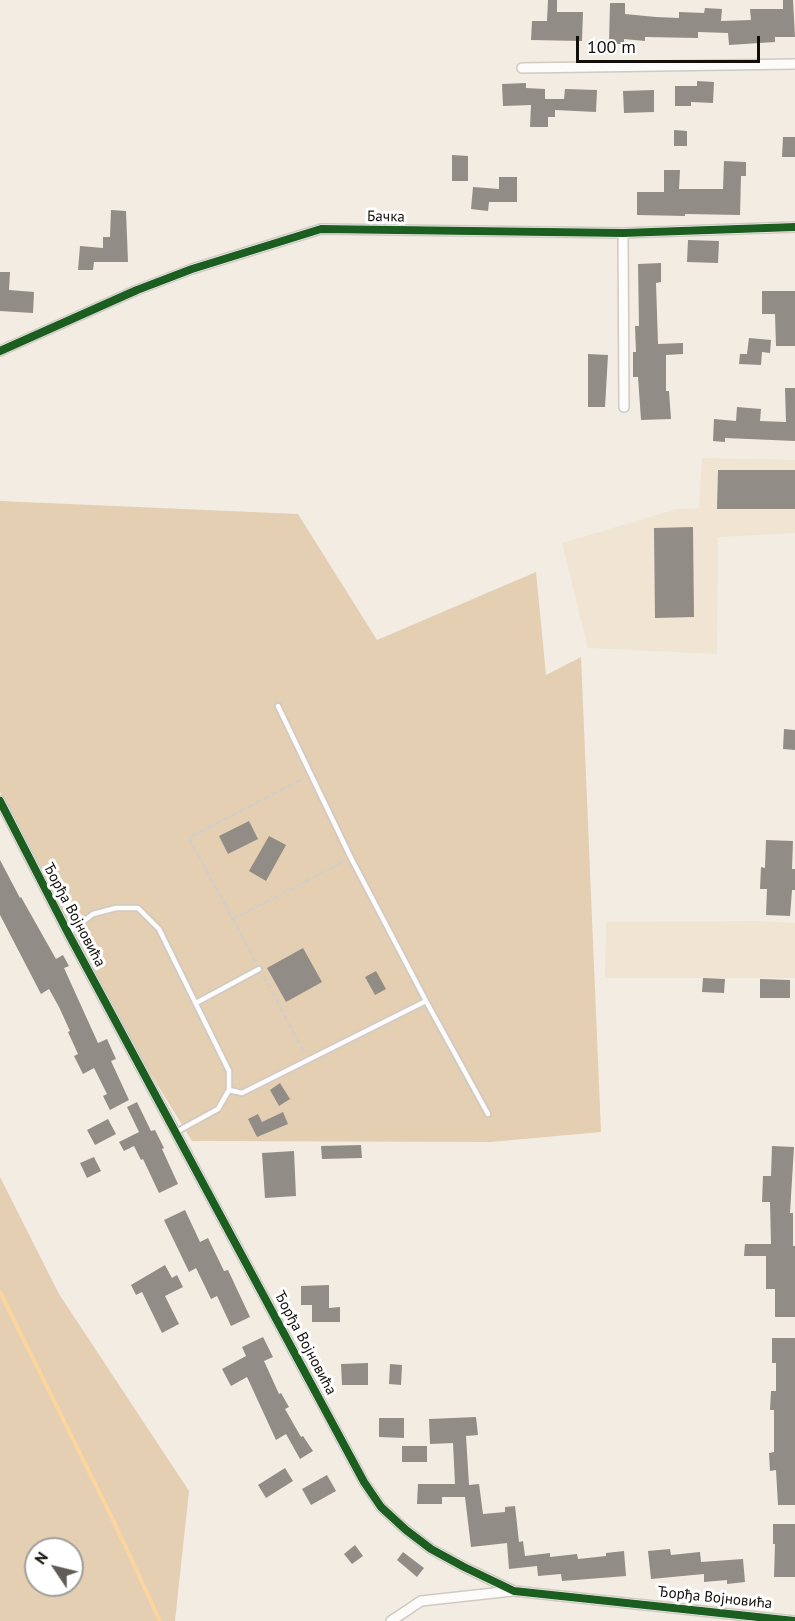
<!DOCTYPE html>
<meta charset="utf-8">
<style>
body{margin:0}
#map{position:relative;width:795px;height:1621px;overflow:hidden;background:#f3ece3;font-family:"PT Sans",sans-serif}
canvas{display:block}
.north{position:absolute;left:24px;top:1537px;width:60px;height:60px;box-sizing:border-box;background:#fff;border:2px solid #a19f9d;border-radius:50%;rotate:305deg;font-size:16px;font-weight:700;line-height:24px;text-align:center;color:#130e09}
.north::after{content:'';display:block;margin:auto;width:21px;height:27px;background:#615c55;clip-path:polygon(50% 0,100% 100%,50% 72%,0 100%)}
.scale{position:absolute;left:576px;top:36px;width:184px;height:27px;box-sizing:border-box;border:3px solid #130e09;border-top:0;padding-left:8px;font-size:18px;line-height:21px;white-space:nowrap;color:#130e09;-webkit-text-stroke:4px #fff;paint-order:stroke}
</style>
<div id="map">
<canvas width="795" height="1621"></canvas>
<div class="north">N</div>
<div class="scale">100 m</div>
</div>
<script>
const context = document.querySelector('canvas').getContext('2d');
context.lineJoin = 'round';
function paint(path, color) { context.fillStyle = color; context.fill(path, 'evenodd'); }
const toPath = rows => new Path2D(rows.map(r => 'M' + r).join(''));
function stroke(path, color, width, dash) { context.strokeStyle = color; context.lineWidth = width; context.lineCap = dash ? 'butt' : 'round'; context.setLineDash(dash || []); context.stroke(path); }
function label(font, color, halo, rows, align = 'center') {
  context.font = font + ' "PT Sans",sans-serif'; context.lineWidth = 6; context.setLineDash([]); context.textBaseline = 'middle'; context.strokeStyle = halo; context.fillStyle = color; for (const [text, x, y, turn = 0] of rows) {
    context.save(); context.translate(x, y); context.rotate((+turn || 0) * Math.PI / 180); context.textAlign = isNaN(turn) ? turn : align; if (halo) context.strokeText(text, 0, 0); context.fillText(text, 0, 0); context.restore();
  }
}
paint(toPath([
 [702,458,795,460,795,533,718,537,717,654,588,648,562,543,677,509,699,508],
 [759,921,795,923,795,978,605,978,606,922]
]), '#f0e4d3');
paint(toPath([
 [0,501,298,514,377,640,536,572,546,675,581,657,601,1132,491,1142,192,1141,81,960,0,792],
 [0,1177,59,1294,189,1491,175,1621,0,1621],
 [36,1549,72,1549,72,1585,36,1585]
]), '#e4cfb3');
stroke(toPath([
 [0,1292,115,1524,160,1621]
]), '#fbd49f', 4);
paint(toPath([
 [548,0,557,0,557,12,583,12,582,41,531,40,532,21,547,21],
 [783,0,793,0,795,37,775,37,775,42,729,45,728,33,698,32,698,38,645,37,645,41,624,39,624,44,609,44,610,3,625,3,625,14,656,17,679,18,679,12,704,13,705,8,722,9,721,21,751,20,750,9,783,9],
 [697,81,714,82,713,103,691,102,691,106,675,106,675,86,697,86],
 [526,83,526,88,545,89,545,99,564,99,565,89,597,90,596,112,555,110,555,117,548,117,548,127,530,127,531,105,503,106,502,84],
 [654,90,654,112,624,113,623,91],
 [674,130,687,131,687,146,674,146],
 [783,137,795,137,795,157,782,157],
 [452,155,468,156,468,181,452,181],
 [724,161,746,162,746,176,741,176,740,215,685,214,685,216,637,215,637,192,664,192,664,170,680,170,679,189,723,189],
 [499,177,517,177,517,202,489,202,488,211,471,209,473,187,499,189],
 [111,210,126,211,128,262,94,262,93,270,78,270,80,246,103,248,103,237,110,237],
 [688,240,719,241,718,263,687,262],
 [661,263,661,282,656,283,658,344,683,343,683,354,666,355,666,391,669,391,671,419,641,420,638,377,633,377,633,352,636,352,635,326,639,326,638,264],
 [0,272,10,272,9,290,34,292,33,313,0,311],
 [762,291,795,291,795,346,776,346,775,314,762,314],
 [749,338,771,340,770,353,762,352,761,365,739,364,740,354,747,354],
 [588,354,608,355,605,407,588,407],
 [785,388,795,388,795,441,725,438,725,442,713,441,714,419,736,421,737,407,761,409,760,421,786,422],
 [718,470,795,470,795,509,717,509],
 [693,527,694,617,655,618,654,528],
 [784,729,795,730,795,750,783,749],
 [249,821,258,839,228,854,219,836],
 [269,836,286,845,266,881,249,871],
 [766,840,793,841,792,869,795,869,795,890,792,890,790,916,766,915,767,889,760,889,761,867,765,868],
 [0,860,20,898,21,897,56,959,63,955,69,966,64,968,98,1043,107,1039,116,1059,111,1061,129,1100,110,1110,103,1096,107,1094,94,1068,83,1074,74,1056,78,1054,68,1032,70,1031,59,1007,49,989,41,994,0,915],
 [303,948,322,982,286,1002,267,968],
 [376,971,386,989,375,995,365,977],
 [703,978,725,979,724,993,702,992],
 [760,979,790,980,790,998,760,998],
 [280,1083,290,1099,279,1106,270,1090],
 [137,1102,151,1131,155,1130,164,1148,162,1149,178,1184,159,1193,143,1159,141,1160,134,1146,124,1151,119,1142,139,1132,127,1107],
 [283,1112,288,1124,257,1137,248,1119,258,1114,262,1122],
 [108,1119,116,1134,95,1145,87,1130],
 [361,1145,362,1158,322,1159,321,1146],
 [772,1146,794,1147,790,1213,793,1213,793,1246,795,1246,795,1317,775,1317,775,1289,766,1289,766,1256,744,1256,745,1244,771,1244,770,1202,762,1202,763,1176,771,1176],
 [294,1151,296,1196,265,1198,262,1153],
 [94,1157,101,1171,87,1178,80,1163],
 [185,1210,200,1242,208,1238,224,1271,228,1270,250,1317,231,1326,217,1296,211,1299,196,1268,189,1272,164,1220],
 [165,1265,172,1278,177,1275,183,1287,165,1296,179,1324,162,1333,142,1292,136,1295,131,1285],
 [329,1285,329,1308,340,1307,340,1322,312,1322,312,1305,301,1305,301,1286],
 [263,1337,273,1357,264,1361,279,1394,281,1393,289,1407,285,1409,301,1437,303,1436,313,1451,300,1459,286,1434,276,1440,247,1377,231,1386,222,1369,246,1356,242,1347],
 [772,1338,795,1338,795,1505,778,1505,776,1470,770,1471,769,1453,774,1452,774,1410,770,1410,771,1391,776,1391,776,1363,772,1363],
 [368,1363,368,1385,342,1385,341,1364],
 [390,1364,402,1365,401,1385,389,1384],
 [476,1417,478,1435,466,1436,469,1485,479,1484,483,1514,505,1512,505,1507,515,1506,519,1542,523,1541,525,1556,550,1553,550,1557,577,1554,578,1559,606,1556,606,1553,624,1551,626,1576,562,1581,561,1574,538,1576,537,1566,509,1569,507,1543,471,1547,465,1497,442,1497,442,1504,417,1504,418,1484,455,1484,453,1443,430,1444,429,1419],
 [379,1418,404,1418,404,1438,379,1437],
 [402,1446,427,1446,427,1462,402,1462],
 [285,1468,293,1481,266,1498,258,1485],
 [327,1475,336,1491,311,1505,302,1489],
 [773,1524,795,1524,795,1577,774,1577,775,1544,773,1544],
 [355,1545,363,1556,352,1564,344,1554],
 [670,1549,671,1555,700,1552,701,1562,743,1559,745,1582,727,1584,727,1580,704,1582,704,1574,651,1579,648,1551],
 [403,1552,424,1568,417,1577,397,1560]
]), '#928c86');
const service = toPath([
 [68,933,93,914,116,908,138,908,159,929,229,1071,229,1090,218,1109,176,1132],
 [426,1001,488,1114],
 [196,1003,259,969],
 [229,1090,242,1093,426,1001,351,858,278,706]
]);
const minor = toPath([
 [522,68,795,64],
 [623,233,624,407],
 [0,351,137,290,192,269,321,229,623,233,795,227],
 [0,801,68,933,364,1482,381,1507,406,1530,431,1549,464,1567,514,1591,795,1621],
 [391,1621,421,1601,512,1591]
]);
stroke(service, '#cfcac2', 8);
stroke(minor, '#cfcac2', 12);
stroke(toPath([
 [233,919,345,861],
 [256,962,189,838,304,778],
 [263,975,304,1052]
]), '#d0cecc', 2, [6, 3]);
stroke(service, '#fdfcfb', 4.5);
stroke(minor, '#fdfcfb', 9);
stroke(toPath([
 [0,351,137,290,192,269,321,229,623,233,795,227],
 [0,801,68,933,364,1482,381,1507,406,1530,431,1549,464,1567,514,1591,795,1621]
]), '#1b5e20', 8);
label('15px', '#130e09', '#fff', [
 ["Бачка",386,217,1],
 ["Ђорђа Војновића",74,915,62],
 ["Ђорђа Војновића",305,1343,62],
 ["Ђорђа Војновића",715,1598,6]
]);
</script>
